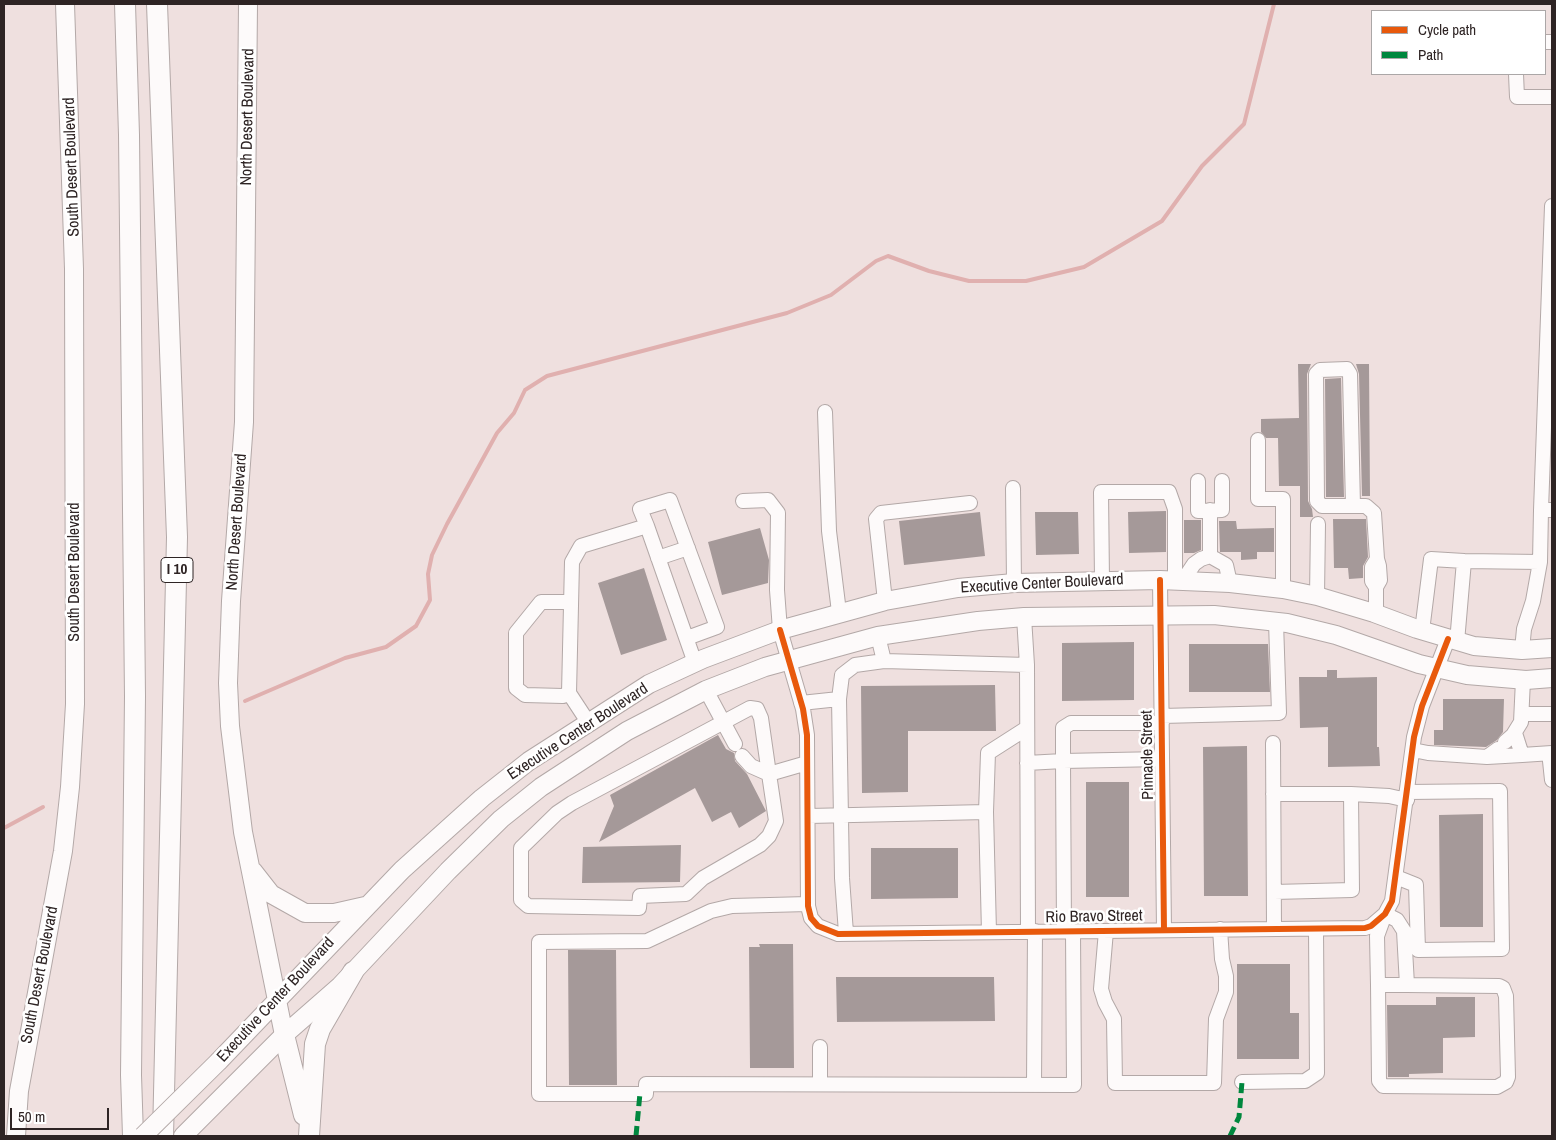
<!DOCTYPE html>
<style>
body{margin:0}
#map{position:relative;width:1556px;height:1140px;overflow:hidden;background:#efe0df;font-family:"Archivo Narrow",sans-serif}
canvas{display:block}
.frame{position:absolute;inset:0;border:5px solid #2e2424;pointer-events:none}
.legend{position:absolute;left:1371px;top:10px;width:175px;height:65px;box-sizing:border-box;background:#fff;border:1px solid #aba7a7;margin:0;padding:6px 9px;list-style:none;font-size:15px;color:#2e2424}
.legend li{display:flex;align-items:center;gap:10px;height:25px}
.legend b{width:25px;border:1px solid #aba7a7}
.scale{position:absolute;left:10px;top:1108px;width:99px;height:22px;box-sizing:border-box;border:2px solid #2e2424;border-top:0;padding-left:6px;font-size:15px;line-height:18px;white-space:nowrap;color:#2e2424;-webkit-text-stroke:4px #fff;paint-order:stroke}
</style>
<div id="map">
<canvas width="1556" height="1140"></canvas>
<div class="frame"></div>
<ul class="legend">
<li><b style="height:6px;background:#e8590c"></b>Cycle path</li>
<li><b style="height:6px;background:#00873e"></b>Path</li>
</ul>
<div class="scale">50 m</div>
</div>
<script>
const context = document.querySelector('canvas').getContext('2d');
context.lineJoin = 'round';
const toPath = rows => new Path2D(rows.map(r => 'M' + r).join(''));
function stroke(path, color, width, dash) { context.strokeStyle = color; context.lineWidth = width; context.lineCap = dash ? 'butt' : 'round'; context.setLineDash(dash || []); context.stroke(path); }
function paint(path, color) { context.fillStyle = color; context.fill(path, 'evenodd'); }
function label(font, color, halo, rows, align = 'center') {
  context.font = font + ' "Archivo Narrow",sans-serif'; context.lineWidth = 5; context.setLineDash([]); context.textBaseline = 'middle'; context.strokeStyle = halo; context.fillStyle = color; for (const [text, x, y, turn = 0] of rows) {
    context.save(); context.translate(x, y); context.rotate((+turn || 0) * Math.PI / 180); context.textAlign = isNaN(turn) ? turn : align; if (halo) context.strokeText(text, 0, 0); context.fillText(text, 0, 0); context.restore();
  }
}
stroke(toPath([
 [245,701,345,658,386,647,416,626,430,600,428,574,432,555,447,524,497,433,514,413,525,390,547,376,787,313,831,295,876,261,888,256,929,271,969,281,1026,281,1084,267,1162,221,1202,166,1244,124,1274,4],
 [4,828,43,807]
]), '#e0b0af', 4);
paint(toPath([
 [1298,364,1311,364,1307,374,1308,501,1312,509,1313,517,1300,517,1300,486,1279,486,1278,438,1266,438,1261,432,1261,419,1299,418],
 [1356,364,1369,364,1370,496,1362,496,1359,374],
 [1341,378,1344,497,1326,497,1325,379],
 [1166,511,1166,552,1129,553,1128,512],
 [980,512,985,556,904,565,899,521],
 [1035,512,1078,512,1079,554,1036,555],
 [1333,519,1366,519,1368,557,1363,566,1363,578,1349,579,1348,568,1334,568],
 [1184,520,1201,520,1201,550,1194,553,1184,553],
 [1219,521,1236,521,1237,529,1274,528,1274,552,1257,552,1257,559,1241,560,1241,552,1220,552],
 [760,528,769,560,768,583,722,595,708,542],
 [644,568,667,640,621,655,598,583],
 [1134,642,1134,700,1062,701,1062,643],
 [1189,644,1268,644,1270,692,1189,692],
 [1327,670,1337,670,1337,678,1377,677,1377,747,1379,747,1380,766,1328,767,1328,727,1300,728,1299,677,1327,677],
 [995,685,996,731,908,731,908,792,862,793,861,686],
 [1443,699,1504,699,1503,732,1497,740,1486,747,1434,745,1434,730,1443,730],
 [718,735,726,749,734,753,735,761,747,774,766,811,739,828,731,812,712,822,695,788,599,842,614,806,610,795],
 [1247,746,1248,896,1204,896,1203,747],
 [1086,782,1129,782,1129,897,1086,897],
 [1483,814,1483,927,1440,927,1439,815],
 [681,845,680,882,582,883,583,847],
 [871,848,958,848,958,898,871,899],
 [759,944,793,944,794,1068,750,1068,749,947,760,947],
 [568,950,616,950,617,1085,569,1085],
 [1237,964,1290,964,1290,1013,1299,1013,1299,1059,1237,1059],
 [836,977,994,977,995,1021,837,1022],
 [1436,997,1475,997,1475,1037,1443,1038,1443,1073,1409,1074,1409,1077,1388,1077,1387,1005,1436,1005]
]), '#a59999');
const minor = toPath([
 [1545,42,1552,42],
 [1516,74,1517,97,1552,97],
 [825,412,829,531,839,612],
 [1258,440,1258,499,1283,499,1283,589],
 [1198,481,1198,511,1222,510,1222,481],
 [1013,488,1014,583],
 [743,501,768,500,778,513,777,590,780,630,803,709,807,735,808,906,811,918,818,926,838,934,1365,928,1371,926,1385,914,1392,901,1414,737,1422,706,1448,639],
 [1353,506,1350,374,1347,369,1320,370,1316,374,1317,501,1322,506,1366,506,1374,513,1377,559],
 [1210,510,1210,556],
 [1541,510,1552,206],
 [647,526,640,509,670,500,717,627,687,638],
 [658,558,688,548],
 [1464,561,1540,562],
 [1102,580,1101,492,1169,492,1175,509,1175,581],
 [1160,580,1164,930],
 [1189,582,1188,573,1194,564,1201,559,1210,556,1226,565,1230,583],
 [1317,596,1318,524],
 [885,601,876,519,881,513,970,503],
 [1376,613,1376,587,1380,580,1379,566,1377,559,1372,567,1372,581,1376,587],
 [1422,631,1431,559,1464,561,1457,642],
 [1522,650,1524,629,1533,601,1540,562,1541,510,1552,510],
 [884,661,1027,665,1024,617],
 [1027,665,1028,931],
 [706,690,735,744],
 [569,693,563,696,525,695,516,688,516,633,541,602,571,602],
 [839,699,842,675,855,665,884,661,878,636],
 [801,703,839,699,842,878,846,933],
 [1522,714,1552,714],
 [1162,716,1279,713,1276,622],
 [588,722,569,693,572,562,581,546,647,526,695,663],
 [1505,742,1513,735,1521,722,1523,680],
 [1273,743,1274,929],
 [1413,750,1428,753,1487,757,1498,749],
 [1522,755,1552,753],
 [742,756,751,766,769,774,776,821,769,836,760,845,703,878,686,894,640,896,639,908,528,906,521,900,521,848,557,813,572,803,750,708,757,709,761,718,769,774,807,763],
 [1487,757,1522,755,1515,733],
 [1552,759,1550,761,1552,780],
 [1027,763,1063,761,1063,728,1071,723,1162,723],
 [1273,794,1351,794],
 [986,812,988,753,1027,728],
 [809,816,986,812,989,932],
 [1396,877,1416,885,1418,950,1502,949,1500,791,1408,792],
 [1274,892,1352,890,1351,794,1389,796,1407,800],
 [808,904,732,906,711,911,647,941,539,942,539,1094,646,1094,646,1084,1074,1085,1073,931],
 [1385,914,1397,920,1404,931,1407,985,1378,985,1377,936,1385,914],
 [1064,931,1063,761,1162,759],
 [1106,931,1101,989,1105,1002,1114,1019,1115,1083,1214,1083,1216,1019,1226,992,1226,976,1222,959,1220,929],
 [1378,985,1379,1081,1383,1086,1497,1087,1506,1082,1508,1077,1506,996,1503,988,1499,986,1407,985],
 [820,1047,820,1084],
 [1242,1082,1305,1081,1317,1073,1316,929],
 [1034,1085,1035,931]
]);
const major = toPath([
 [248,4,244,422,231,601,228,683,230,726,243,832,284,1035],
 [253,871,271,894,305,913,334,913,365,906],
 [219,1061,402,870,482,798,529,761,649,684,703,659,780,630,885,601,958,588,1014,583,1160,580,1230,583,1283,589,1317,596,1374,613,1417,629,1474,646,1522,650,1552,648],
 [16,1136,19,1091,63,851,70,787,75,704,74,269,65,4],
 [183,1136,284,1035,340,986,448,871,501,819,541,787,627,731,706,690,765,667,878,636,978,621,1024,617,1214,615,1287,623,1336,635,1419,664,1467,675,1526,680,1552,678]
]);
const highway = toPath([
 [125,4,129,135,135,696,131,1075,133,1136],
 [157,4,177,537,163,1136],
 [284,1035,304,1115],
 [309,1136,315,1044,320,1029,353,972]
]);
stroke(minor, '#b3a8a7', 16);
stroke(major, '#b3a8a7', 20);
stroke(highway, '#b3a8a7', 22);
stroke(minor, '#fdfafa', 14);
stroke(major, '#fdfafa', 18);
stroke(highway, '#fdfafa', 20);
const majorBridge = toPath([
 [143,1136,219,1061]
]);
stroke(majorBridge, '#b3a8a7', 20, []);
stroke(majorBridge, '#fdfafa', 18);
stroke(toPath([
 [636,1136,640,1093],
 [1230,1136,1239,1117,1242,1082]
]), '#00873e', 5, [10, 5]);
stroke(toPath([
 [1160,580,1164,930],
 [780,630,803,709,807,735,808,906,811,918,818,926,838,934,1365,928,1371,926,1385,914,1392,901,1414,737,1422,706,1448,639]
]), '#e8590c', 6);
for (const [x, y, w] of [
 [177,570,32]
]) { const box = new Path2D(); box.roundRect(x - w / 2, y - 12.5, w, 25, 4); context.fillStyle = '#fff'; context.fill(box); stroke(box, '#2e2424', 1); }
label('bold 15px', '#2e2424', null, [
 ["I 10",177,570]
]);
label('16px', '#2e2424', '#fff', [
 ["North Desert Boulevard",248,117,-89],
 ["South Desert Boulevard",72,167,-92],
 ["North Desert Boulevard",237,522,-86],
 ["South Desert Boulevard",75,572,-90],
 ["Executive Center Boulevard",1042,584,-3],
 ["Executive Center Boulevard",578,732,-33],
 ["Pinnacle Street",1148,755,-91],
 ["Rio Bravo Street",1094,917,-1],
 ["South Desert Boulevard",40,975,-79],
 ["Executive Center Boulevard",276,1000,-47]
]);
</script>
